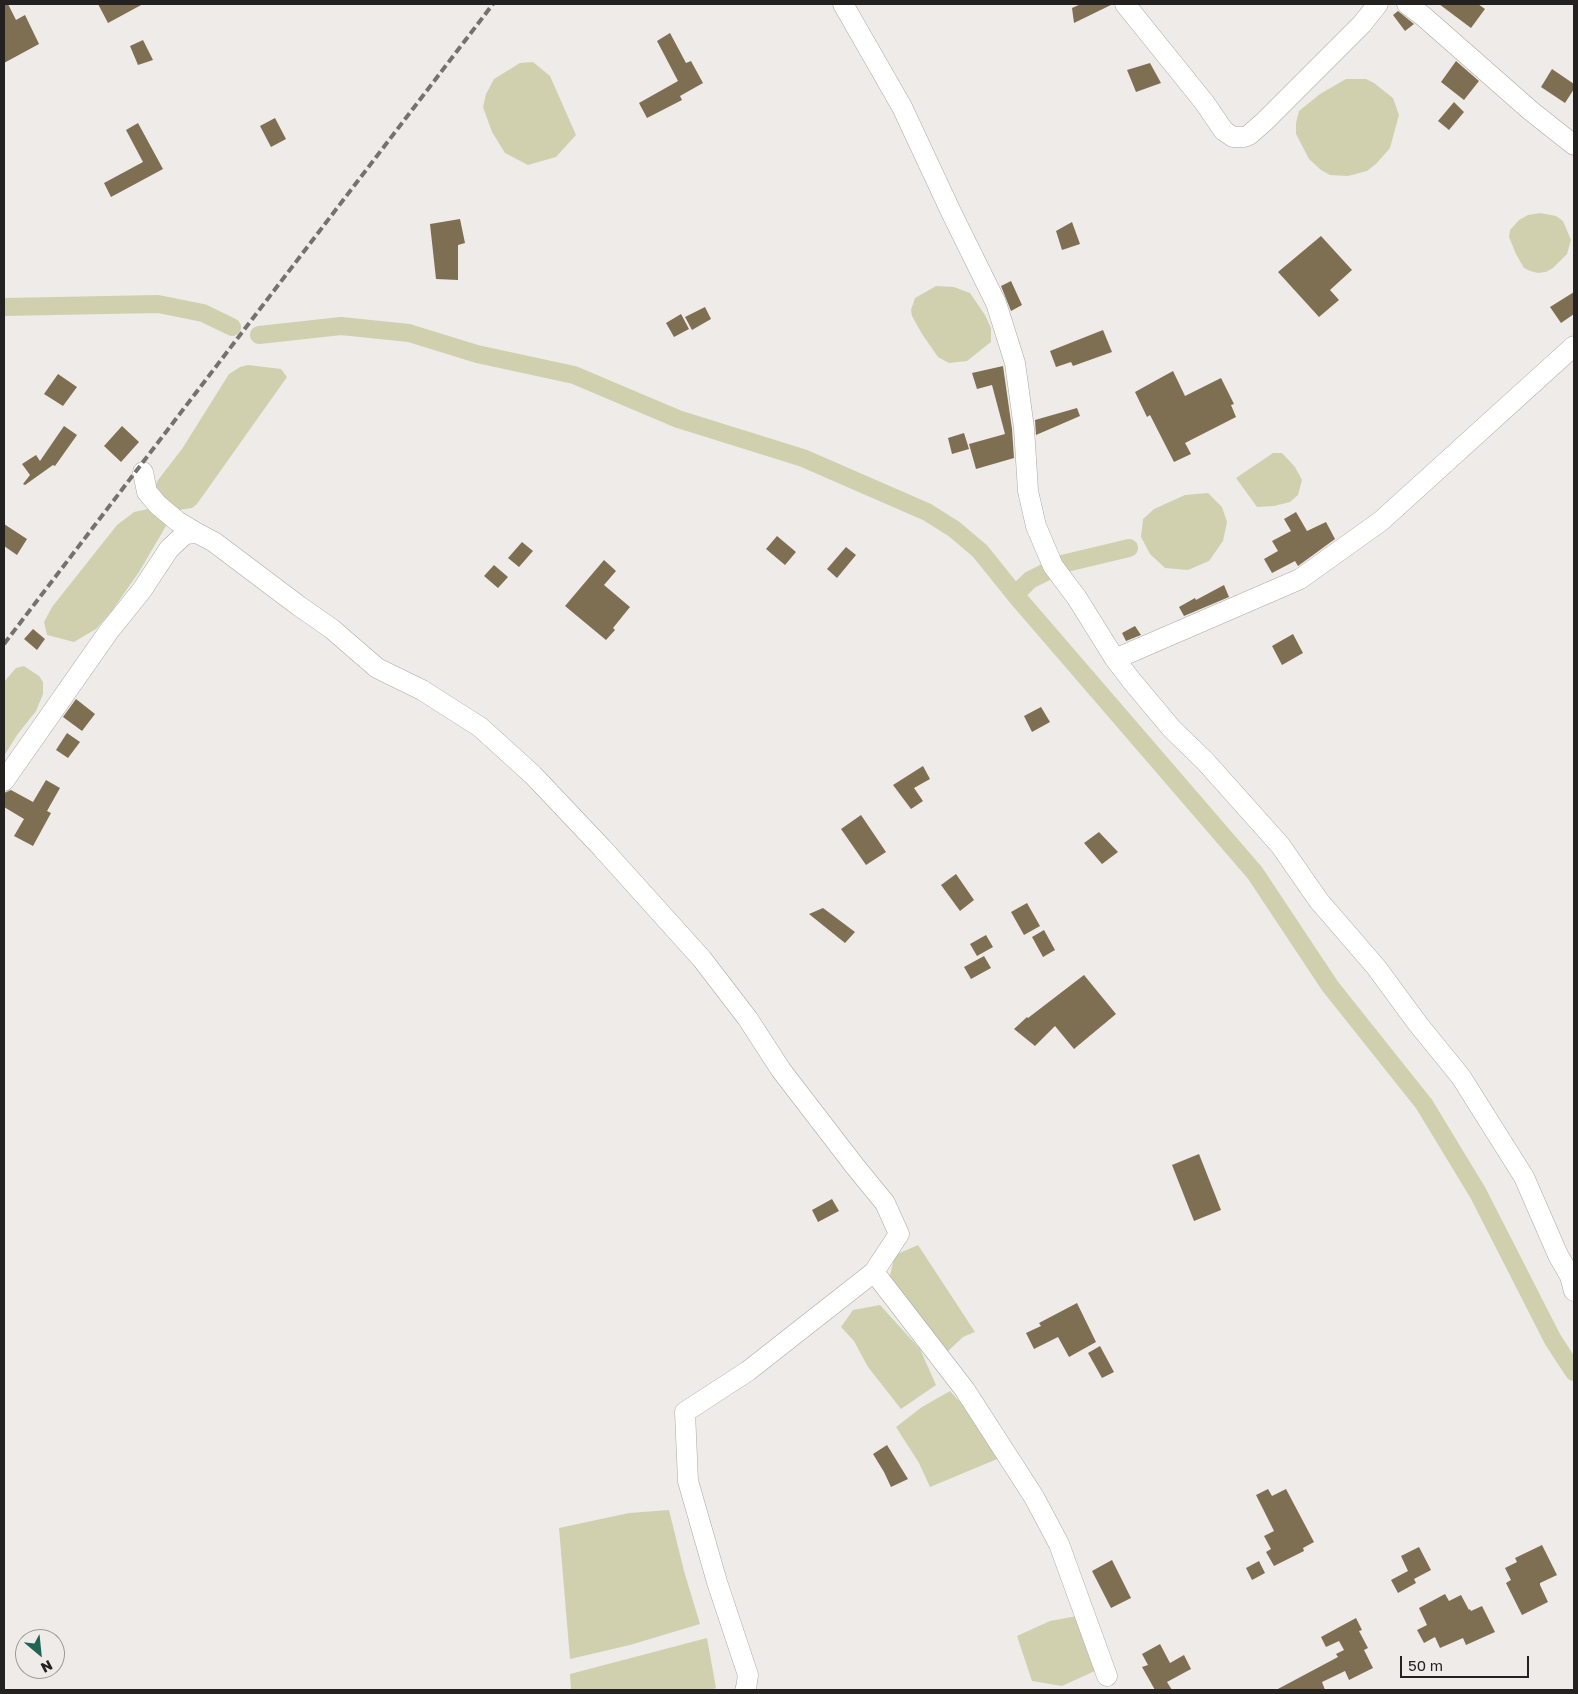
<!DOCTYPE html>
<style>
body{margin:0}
#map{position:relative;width:1578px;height:1694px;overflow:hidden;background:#efebe8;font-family:"Golos Text",sans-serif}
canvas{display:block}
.frame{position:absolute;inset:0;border:5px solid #242221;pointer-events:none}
.north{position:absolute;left:15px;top:1629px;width:50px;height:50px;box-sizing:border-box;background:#efebe8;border:1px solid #9e9b98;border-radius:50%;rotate:152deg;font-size:14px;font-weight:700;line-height:20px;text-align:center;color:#242221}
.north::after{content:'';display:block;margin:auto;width:18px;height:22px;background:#1f6455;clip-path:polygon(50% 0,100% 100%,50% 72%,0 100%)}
.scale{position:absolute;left:1400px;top:1656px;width:129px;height:22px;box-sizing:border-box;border:2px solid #242221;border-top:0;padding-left:6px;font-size:15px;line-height:18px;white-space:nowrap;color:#242221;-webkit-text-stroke:4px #efebe8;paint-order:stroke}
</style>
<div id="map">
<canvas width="1578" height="1694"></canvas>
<div class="frame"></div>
<div class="north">N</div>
<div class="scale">50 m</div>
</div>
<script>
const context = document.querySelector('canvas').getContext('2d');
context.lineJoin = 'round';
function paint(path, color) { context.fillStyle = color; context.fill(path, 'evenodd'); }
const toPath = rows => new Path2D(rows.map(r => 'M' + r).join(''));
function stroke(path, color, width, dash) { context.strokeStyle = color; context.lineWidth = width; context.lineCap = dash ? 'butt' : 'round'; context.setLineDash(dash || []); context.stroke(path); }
paint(toPath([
 [533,62,550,76,576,135,556,157,528,165,505,153,492,132,483,107,486,94,494,79,520,63],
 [1346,79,1366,79,1374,83,1393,98,1399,115,1390,148,1376,164,1367,171,1348,176,1330,175,1321,170,1309,159,1296,134,1296,123,1299,111,1320,94],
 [1540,213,1556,216,1563,221,1571,240,1567,254,1553,268,1546,272,1538,273,1530,271,1524,268,1516,254,1509,237,1510,230,1519,220,1528,215],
 [936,286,954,287,970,293,985,315,991,328,991,342,967,361,949,363,938,357,922,334,912,316,911,310,915,298],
 [248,365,281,369,287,377,197,504,192,508,179,510,154,489,158,480,182,449,229,374,240,367],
 [1273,453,1282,453,1295,467,1302,480,1298,495,1290,502,1274,506,1257,507,1236,478],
 [1208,493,1222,507,1227,522,1223,541,1209,561,1188,570,1165,568,1150,554,1141,537,1143,519,1154,509,1185,495],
 [153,508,165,519,166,526,139,572,111,612,96,629,74,642,47,635,44,622,52,607,117,525,134,512],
 [24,666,39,676,43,682,43,694,36,711,17,735,4,756,4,682,16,668],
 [918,1245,975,1332,963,1337,945,1354,889,1279,895,1255],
 [880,1305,920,1349,936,1385,901,1409,868,1367,854,1341,841,1327,853,1310],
 [950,1391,972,1415,1002,1457,930,1487,919,1463,896,1427,922,1407],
 [669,1510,684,1571,700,1624,630,1645,570,1659,559,1528,629,1513],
 [1077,1616,1097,1670,1062,1686,1032,1681,1017,1636,1050,1621],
 [707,1638,716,1688,711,1690,571,1690,570,1674]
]), '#d1d0ae');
stroke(toPath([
 [4,307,158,304,203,313,232,327],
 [259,335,341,326,409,333,477,354,574,375,678,419,803,458,927,512,954,529,980,551,1017,597,1255,873,1330,986,1424,1104,1478,1193,1553,1340,1574,1372],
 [1062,564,1129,548],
 [1017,597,1018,591,1023,587,1030,580,1048,571]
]), '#d1d0ae', 18);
paint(toPath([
 [4,4,8,4,16,20,25,15,39,44,4,63],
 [98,4,143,4,108,23],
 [1081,4,1113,4,1074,23,1072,8],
 [1439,4,1478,4,1485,9,1471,28],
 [1398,11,1414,24,1405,31,1393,15],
 [670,33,686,63,691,61,703,83,680,96,682,100,647,118,639,103,678,81,657,41],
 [143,40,153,60,138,65,130,46],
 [1456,61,1479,81,1464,100,1441,82],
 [1150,63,1161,83,1136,92,1127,70],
 [1552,69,1574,84,1574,89,1565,103,1541,87],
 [1454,102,1464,112,1449,130,1438,121],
 [275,118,286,139,271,147,260,126],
 [138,123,163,169,111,197,104,183,143,162,126,130],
 [460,219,465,243,458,245,458,280,436,279,430,224],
 [1072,222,1080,244,1062,250,1056,231],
 [1321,236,1352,270,1330,290,1339,300,1319,317,1278,272],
 [1011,281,1022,305,1011,311,1001,286],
 [1574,292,1574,314,1561,323,1550,307],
 [705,307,711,319,692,330,685,317],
 [681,314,689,329,674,337,666,323],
 [1103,330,1112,352,1073,366,1071,362,1056,367,1050,351],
 [1003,366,1012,429,1014,458,976,469,969,444,1005,434,992,385,977,389,972,373],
 [1173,371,1185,396,1221,378,1234,404,1231,405,1236,417,1185,443,1191,454,1174,462,1150,415,1147,417,1135,392],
 [58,374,77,387,63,406,44,394],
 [1077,408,1080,416,1036,435,1035,420],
 [64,426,77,435,55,466,53,465,25,485,23,484,30,475,22,464,36,455,40,461],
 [122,426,139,442,121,462,104,446],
 [964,433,969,449,952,454,948,438],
 [1296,512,1307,531,1326,522,1335,539,1298,566,1295,561,1272,573,1264,559,1278,551,1272,541,1291,531,1284,519],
 [4,524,27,539,17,555,4,546],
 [777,536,796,552,785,565,766,549],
 [522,542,533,551,519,567,508,558],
 [846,547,856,555,837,578,827,569],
 [604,560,616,571,604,585,630,607,613,628,615,630,606,640,565,606],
 [494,565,508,577,498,588,484,576],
 [1224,585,1229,597,1184,616,1179,607,1195,598,1196,600],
 [1135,626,1141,635,1126,641,1122,633],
 [33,629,45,639,37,650,24,639],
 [1293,634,1303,653,1282,665,1272,646],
 [76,699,95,714,82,731,63,717],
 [1041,707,1050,722,1032,732,1024,716],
 [67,733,80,742,68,758,56,750],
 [923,766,930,779,914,788,923,801,911,809,893,785],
 [46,780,60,788,47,811,51,813,33,846,14,836,24,819,4,807,4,793,11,790,33,802],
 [861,815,886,852,866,865,841,829],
 [1099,832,1118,852,1102,864,1084,843],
 [956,874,974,900,960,911,941,885],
 [1027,903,1040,926,1024,935,1011,912],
 [823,908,855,932,845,943,809,914],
 [1044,930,1055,950,1043,957,1032,937],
 [986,935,993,947,977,956,970,944],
 [984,956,991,968,971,979,964,967],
 [1084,975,1116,1014,1074,1049,1055,1026,1035,1046,1014,1029,1027,1017,1028,1018],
 [1199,1154,1221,1210,1194,1221,1172,1165],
 [832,1199,839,1211,818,1222,812,1210],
 [1077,1303,1096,1342,1069,1357,1058,1337,1034,1349,1026,1333,1041,1326,1039,1323],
 [1100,1346,1114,1372,1102,1378,1088,1353],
 [887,1445,908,1479,891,1487,884,1472,873,1454],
 [1268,1489,1272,1496,1286,1489,1314,1542,1303,1548,1304,1551,1274,1566,1266,1552,1271,1549,1264,1536,1274,1531,1256,1495],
 [1542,1545,1557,1575,1540,1583,1540,1585,1548,1602,1522,1615,1506,1583,1511,1580,1505,1568,1517,1562,1515,1558],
 [1419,1547,1431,1570,1414,1579,1416,1583,1398,1593,1391,1580,1408,1571,1401,1556],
 [1112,1560,1131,1598,1111,1608,1092,1571],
 [1259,1561,1265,1573,1252,1580,1246,1568],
 [1445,1594,1449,1601,1461,1595,1469,1610,1470,1609,1471,1611,1482,1606,1495,1632,1466,1645,1463,1638,1440,1648,1435,1637,1424,1643,1417,1630,1427,1625,1419,1608],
 [1356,1618,1362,1630,1359,1631,1368,1648,1364,1650,1373,1668,1349,1680,1345,1671,1322,1682,1325,1690,1276,1690,1338,1657,1336,1654,1344,1650,1339,1641,1326,1647,1321,1637],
 [1160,1644,1170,1663,1184,1655,1191,1669,1167,1682,1172,1690,1155,1690,1142,1667,1148,1665,1142,1654]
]), '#7f6f52');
const minor = toPath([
 [843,4,902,107,952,214,996,303,1015,363,1024,428,1028,491,1036,526,1053,566,1077,598,1115,659,1131,680,1172,729,1205,761,1280,845,1319,901,1376,967,1418,1024,1461,1077,1524,1177,1558,1255,1570,1276,1574,1291],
 [1125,4,1204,102,1224,131,1233,137,1244,137,1249,135,1264,122,1362,24,1378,4],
 [1407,4,1423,16,1531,111,1574,145],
 [143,472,147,492,158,505,177,521,197,533],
 [1115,659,1300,579,1381,521,1574,346],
 [4,781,109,631,142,590,169,549,185,534,197,533,214,542,299,606,332,629,377,668,422,690,480,727,533,775,602,848,702,959,748,1019,781,1070,854,1165,885,1203,899,1234,874,1272,965,1390,1034,1497,1059,1544,1107,1676],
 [745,1690,746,1689,748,1675,717,1582,688,1481,685,1412,748,1371,874,1272]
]);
stroke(minor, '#aca8a6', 21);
stroke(minor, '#fff', 20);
stroke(toPath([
 [4,644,493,4]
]), '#74716f', 4, [8, 4]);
</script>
